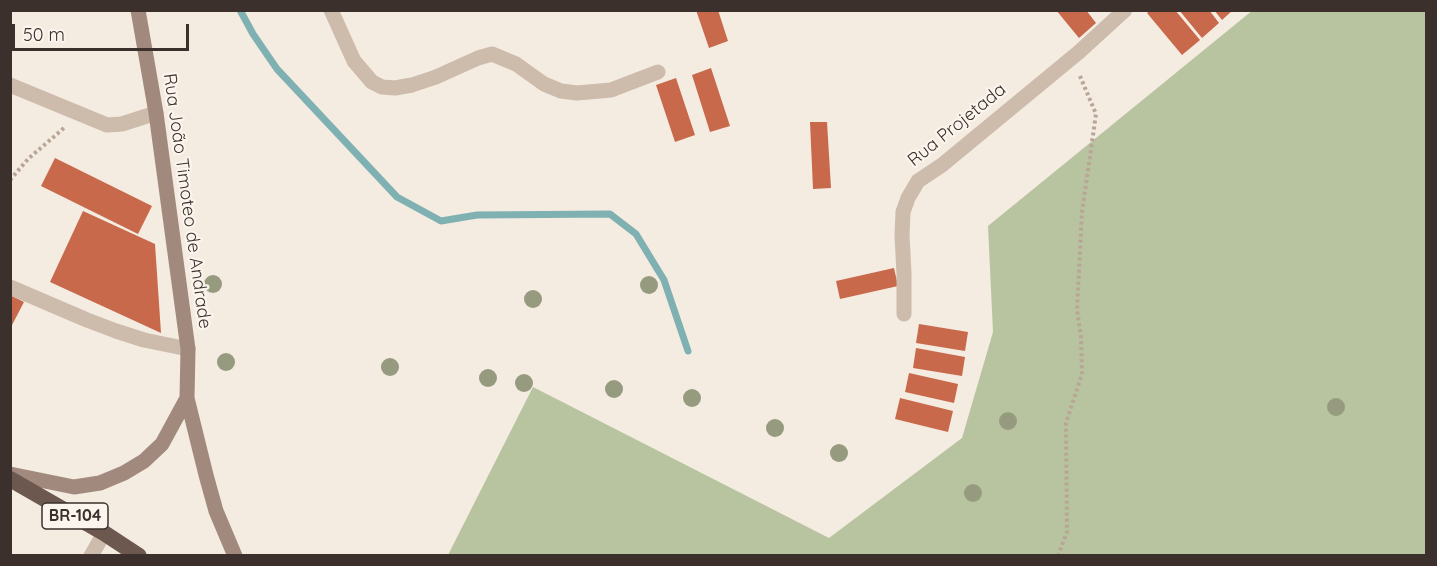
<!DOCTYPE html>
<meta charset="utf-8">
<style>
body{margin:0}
#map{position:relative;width:1437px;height:566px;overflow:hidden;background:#f4ebe1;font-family:Quicksand,sans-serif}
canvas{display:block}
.frame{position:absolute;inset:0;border:12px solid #3b302b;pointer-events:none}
.scale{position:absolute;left:12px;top:24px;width:177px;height:27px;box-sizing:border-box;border:3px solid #3b302b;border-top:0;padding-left:8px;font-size:18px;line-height:21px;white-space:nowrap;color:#3b302b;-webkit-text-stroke:4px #fbf5ee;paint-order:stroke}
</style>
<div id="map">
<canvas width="1437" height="566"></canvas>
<div class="frame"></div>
<div class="scale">50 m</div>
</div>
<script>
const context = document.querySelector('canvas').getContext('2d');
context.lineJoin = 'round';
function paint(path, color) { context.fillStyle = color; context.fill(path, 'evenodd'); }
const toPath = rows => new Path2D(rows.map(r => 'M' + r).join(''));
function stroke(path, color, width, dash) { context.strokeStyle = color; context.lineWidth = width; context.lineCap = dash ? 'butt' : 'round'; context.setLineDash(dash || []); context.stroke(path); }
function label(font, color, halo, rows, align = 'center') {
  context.font = font + ' Quicksand,sans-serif'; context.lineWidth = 4.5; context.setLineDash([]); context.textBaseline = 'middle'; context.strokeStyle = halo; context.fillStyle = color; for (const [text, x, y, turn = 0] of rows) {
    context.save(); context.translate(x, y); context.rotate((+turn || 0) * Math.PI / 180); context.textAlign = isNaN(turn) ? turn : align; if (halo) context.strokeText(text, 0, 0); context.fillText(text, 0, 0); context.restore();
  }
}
paint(toPath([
 [1253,10,1426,11,1426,555,448,555,533,387,829,538,962,438,993,332,988,226]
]), '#b8c4a0');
stroke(toPath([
 [240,10,253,34,277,69,397,197,441,221,477,215,610,214,636,234,664,280,688,351]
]), '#7fb0b2', 7);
paint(toPath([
 [696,10,718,10,728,41,709,48],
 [1056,10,1086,10,1096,23,1079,38],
 [1150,10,1175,10,1200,40,1182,55,1147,13],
 [1179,10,1209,10,1219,23,1202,38],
 [1214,10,1233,10,1222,20],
 [711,68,730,126,710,132,692,75],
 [676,78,695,135,675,142,656,85],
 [810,122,827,122,831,188,813,189],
 [55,158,152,206,138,234,41,186],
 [83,211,155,244,161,333,50,282],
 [894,268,898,286,840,299,836,281],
 [10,295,24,302,10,329],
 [919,324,968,332,965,351,916,343],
 [916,348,965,357,962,376,913,368],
 [909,373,958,384,954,403,905,392],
 [900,398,953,411,948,432,895,419]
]), '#c8694b');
stroke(toPath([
 [10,180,28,159,64,128],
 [1058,556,1067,532,1066,423,1082,374,1081,337,1077,310,1082,212,1096,114,1080,76]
]), '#b9a596', 4, [3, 3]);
stroke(toPath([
 [331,10,354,61,372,82,382,87,395,88,412,85,436,77,478,58,492,54,516,64,544,84,561,91,577,93,611,90,658,72],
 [10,85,107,125,122,124,156,113],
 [10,287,87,320,116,331,144,340,188,349],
 [904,314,904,273,902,236,903,212,908,198,918,181,942,165,1079,52,1125,10],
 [91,556,104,533]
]), '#cdbbac', 15);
stroke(toPath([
 [138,10,156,113,188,349,187,398,206,475,216,511,235,556],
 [10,474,74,487,100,483,124,473,144,461,162,444,187,398]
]), '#a18a7d', 15);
stroke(toPath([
 [10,479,104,533,139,556]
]), '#6c584f', 16);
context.fillStyle = '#969b7f';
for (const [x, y] of [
 [213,284],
 [649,285],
 [533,299],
 [226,362],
 [390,367],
 [488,378],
 [524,383],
 [614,389],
 [692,398],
 [1336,407],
 [1008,421],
 [775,428],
 [839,453],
 [973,493]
]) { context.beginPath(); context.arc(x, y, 9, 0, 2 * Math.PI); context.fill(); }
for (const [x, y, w] of [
 [75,516,66]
]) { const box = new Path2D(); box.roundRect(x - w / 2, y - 13, w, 26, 4.5); context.fillStyle = '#fbf5ee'; context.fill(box); stroke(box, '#3b302b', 1.5); }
label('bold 16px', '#3b302b', null, [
 ["BR-104",75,516]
]);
label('18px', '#3b302b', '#fbf5ee', [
 ["Rua Projetada",957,125,-39],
 ["Rua João Timoteo de Andrade",187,201,82]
]);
</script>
